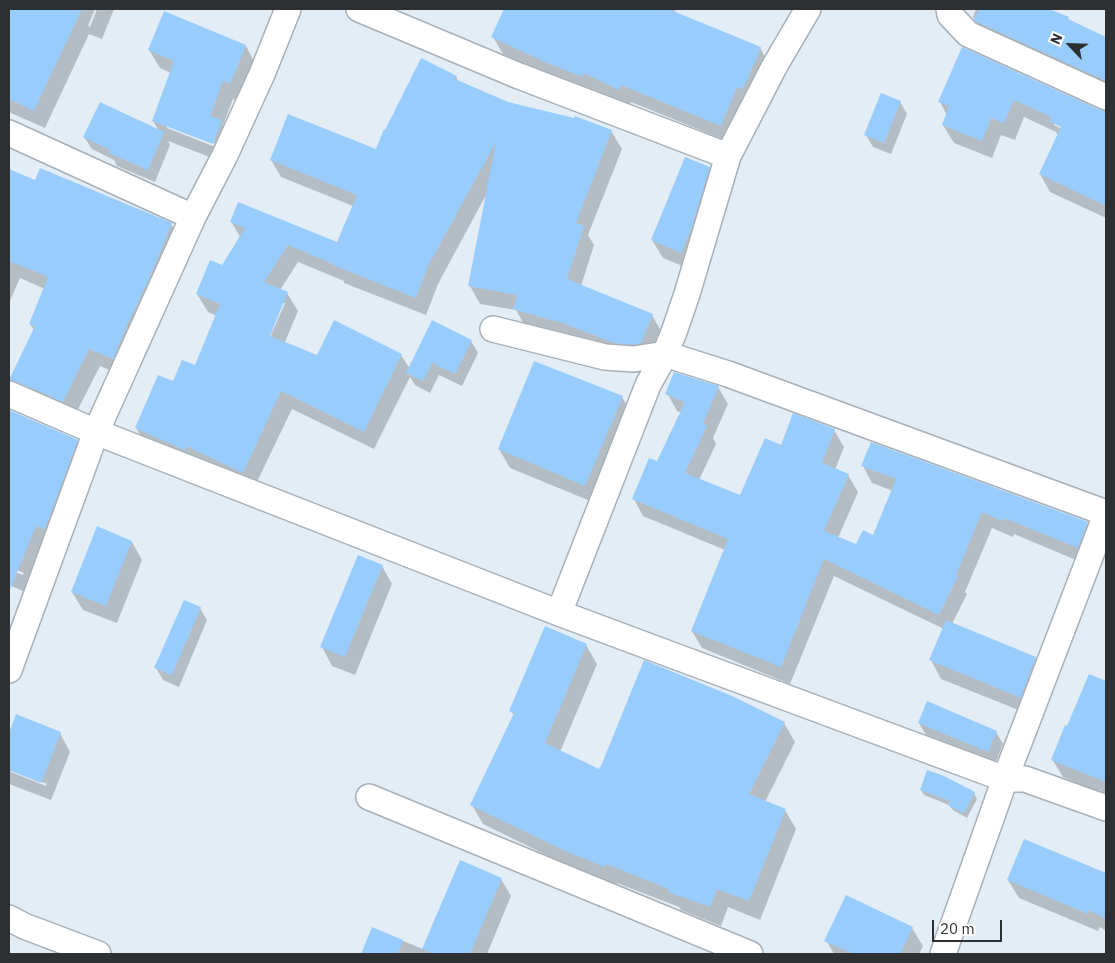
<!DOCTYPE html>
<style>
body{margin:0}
#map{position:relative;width:1115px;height:963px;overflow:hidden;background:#e3edf5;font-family:"IBM Plex Sans",sans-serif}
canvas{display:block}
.frame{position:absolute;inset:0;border:10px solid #2c3033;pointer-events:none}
.north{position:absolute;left:1045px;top:20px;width:50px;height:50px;-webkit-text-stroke:4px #fff;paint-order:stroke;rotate:294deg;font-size:14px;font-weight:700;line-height:20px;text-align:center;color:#2c3033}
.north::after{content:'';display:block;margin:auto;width:18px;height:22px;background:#2c3033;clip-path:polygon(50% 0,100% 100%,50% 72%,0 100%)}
.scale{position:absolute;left:932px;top:920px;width:70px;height:22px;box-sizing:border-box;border:2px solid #2c3033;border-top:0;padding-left:6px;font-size:15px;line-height:18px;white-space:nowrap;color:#2c3033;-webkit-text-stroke:4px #fff;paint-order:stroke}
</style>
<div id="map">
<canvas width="1115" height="963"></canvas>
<div class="frame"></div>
<div class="north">N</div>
<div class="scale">20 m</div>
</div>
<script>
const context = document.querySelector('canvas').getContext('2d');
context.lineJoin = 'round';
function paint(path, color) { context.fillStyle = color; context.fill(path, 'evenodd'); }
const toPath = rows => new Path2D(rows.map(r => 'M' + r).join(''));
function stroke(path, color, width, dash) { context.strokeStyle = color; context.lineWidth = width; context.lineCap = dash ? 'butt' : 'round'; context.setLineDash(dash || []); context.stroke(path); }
paint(toPath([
 [9,9,95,9,88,26,90,27,97,9,114,9,102,39,89,34,45,128,11,113,9,110],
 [505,9,676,9,674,13,760,48,770,66,732,143,631,102,629,107,595,90,593,94,556,79,503,54,493,37],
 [976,9,1045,9,1068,18,1070,21,1106,38,1106,94,983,35,973,17],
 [165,13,246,46,256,65,241,101,233,99,223,125,232,140,223,162,168,141,170,145,155,182,117,166,114,160,92,149,84,137,159,131,153,121,171,73,160,68,149,50],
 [167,126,219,145,218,148,167,128],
 [962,49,1100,111,1106,112,1106,218,1050,192,1040,174,1058,135,1056,132,1024,117,1015,140,1001,135,992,158,954,143,943,125,947,115,940,102],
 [1054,122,1067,128,1066,131,1054,125],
 [456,77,459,82,508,103,611,131,622,149,588,235,594,245,581,286,652,315,662,333,651,361,525,326,516,310,480,304,470,286,486,195,438,284,426,315,344,283,344,281,298,262,280,290,287,293,298,311,285,342,317,356,401,355,410,369,471,341,478,353,462,386,439,375,430,393,415,385,410,377,374,449,292,409,253,490,147,446,136,428,173,383,196,367,217,316,208,312,197,294,222,266,240,237,231,221,338,244,353,206,281,177,271,160,376,151],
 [282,303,285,303,268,342,266,341],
 [900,102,907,114,891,154,873,147,866,135],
 [709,168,719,187,692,270,663,258,652,240],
 [9,170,36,182,171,224,182,242,123,376,100,366,73,419,20,397,9,380,34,330,30,324,45,289,20,278,9,303],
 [718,387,728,404,713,438,716,444,699,480,741,497,781,446,834,430,844,447,835,470,848,475,858,492,838,538,857,546,873,537,893,491,872,483,863,466,1087,523,1097,540,1088,565,1014,534,1013,537,992,528,965,592,967,594,952,624,1035,658,1046,676,1031,715,941,679,931,660,944,629,834,576,790,684,702,648,692,631,725,550,643,516,634,499,658,463,682,413,677,411,667,393],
 [622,397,633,416,595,503,510,468,499,449],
 [9,411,77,441,90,463,30,594,9,585,9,570,23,575,24,573,9,567],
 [132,542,142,560,117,623,83,610,72,592],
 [382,566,392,584,355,675,332,666,322,647],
 [200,608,207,620,179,687,163,680,156,668],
 [586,645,597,664,560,752,599,771,784,723,795,742,765,802,785,810,796,829,760,920,728,907,721,926,681,910,679,907,617,883,616,886,577,870,483,824,472,805,514,716,511,711],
 [1089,676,1106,683,1106,794,1099,790,1098,792,1063,777,1052,759,1068,728],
 [17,716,60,733,70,752,51,800,9,784,9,736],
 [11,770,47,784,46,786,11,772],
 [919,723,996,732,1003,744,995,764,926,735],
 [921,790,974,793,977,799,967,818,953,810,949,805,924,795],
 [1024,841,1106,875,1106,931,1100,927,1098,931,1019,898,1008,880],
 [501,879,511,896,487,954,363,954,373,929,423,949],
 [912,928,923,946,919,954,834,954,826,940]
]), '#0003');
paint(toPath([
 [9,9,82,9,34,111,9,99],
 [504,9,668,9,761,47,743,89,737,87,721,126,621,85,619,90,584,73,583,77,545,62,491,37],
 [979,9,1049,9,1069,17,1068,19,1106,37,1106,81,977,22,974,20],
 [164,11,246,45,230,84,223,81,210,116,222,120,213,144,152,121,174,61,148,50],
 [962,47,1100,110,1106,111,1106,206,1039,174,1061,127,1049,121,1051,117,1014,100,1004,123,991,118,982,141,942,125,949,106,938,102],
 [421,58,457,76,455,79,508,102,574,118,575,116,612,130,576,223,584,226,567,279,653,314,641,343,633,345,614,343,555,320,554,321,513,309,517,295,468,286,496,142,428,266,416,298,333,265,333,264,288,245,264,282,288,292,270,336,317,355,334,320,402,354,364,432,281,391,243,473,186,446,185,450,135,428,158,375,173,381,182,360,195,365,220,304,196,294,210,260,222,265,245,228,230,222,238,202,337,242,357,195,270,160,288,114,376,149,384,129,385,130],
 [881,93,901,101,884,143,864,135],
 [100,102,164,132,148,170,109,153,110,150,83,137],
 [685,157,710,167,692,226,681,253,651,240],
 [40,168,172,223,148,281,133,313,132,313,113,359,89,349,63,402,15,381,9,380,35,326,29,324,48,277,9,261,9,169,35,180],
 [432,320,472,340,455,374,432,363,423,381,406,373],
 [534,361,623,396,585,486,498,449],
 [674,372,719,386,703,423,707,426,685,473,740,495,765,438,781,445,793,413,835,429,822,463,849,474,824,531,856,544,863,530,873,535,896,479,861,466,871,442,1088,522,1078,548,1004,518,1003,521,982,512,956,575,958,576,939,615,824,559,781,667,691,631,728,539,632,499,649,458,657,461,685,402,665,394],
 [9,410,78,440,45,529,36,526,9,592],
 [97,526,132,541,106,606,71,592],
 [358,555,383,565,345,657,320,647],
 [184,600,201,607,172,675,154,668],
 [946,620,1036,657,1021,698,929,660],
 [545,626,587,644,545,743,599,769,600,766,601,766,644,660,732,696,785,722,749,794,786,809,749,901,717,889,710,907,668,892,669,889,606,864,605,867,565,851,470,805,514,713,509,711],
 [1089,674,1106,681,1106,782,1051,760,1065,725,1067,726],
 [927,701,997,731,988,752,918,723],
 [16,714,61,732,41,783,9,770,9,733],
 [927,770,944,776,975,792,964,813,948,805,950,801,920,790],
 [1024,839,1106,873,1106,919,1089,910,1088,914,1007,880],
 [460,860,502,878,470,954,434,954,422,949],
 [846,895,913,927,900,954,854,954,824,941],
 [372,927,403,940,398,954,361,954]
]), '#98ccfc');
const minor = toPath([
 [359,9,519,76,728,156],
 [808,9,774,67,728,156,687,294,674,332,665,354,728,374,1106,513],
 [949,9,950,15,968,34,1106,97],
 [9,133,193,217],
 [493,329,605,357,634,359,665,354],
 [9,394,96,432,559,613,1005,779,1025,779,1106,808],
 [559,613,648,385,665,354],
 [9,670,96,432,193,217,225,155,262,74,288,9],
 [369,797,750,954],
 [9,918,24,926,98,954],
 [943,954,1005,779,1106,515]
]);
stroke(minor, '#a7b0b8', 28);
stroke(minor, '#fff', 25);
</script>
